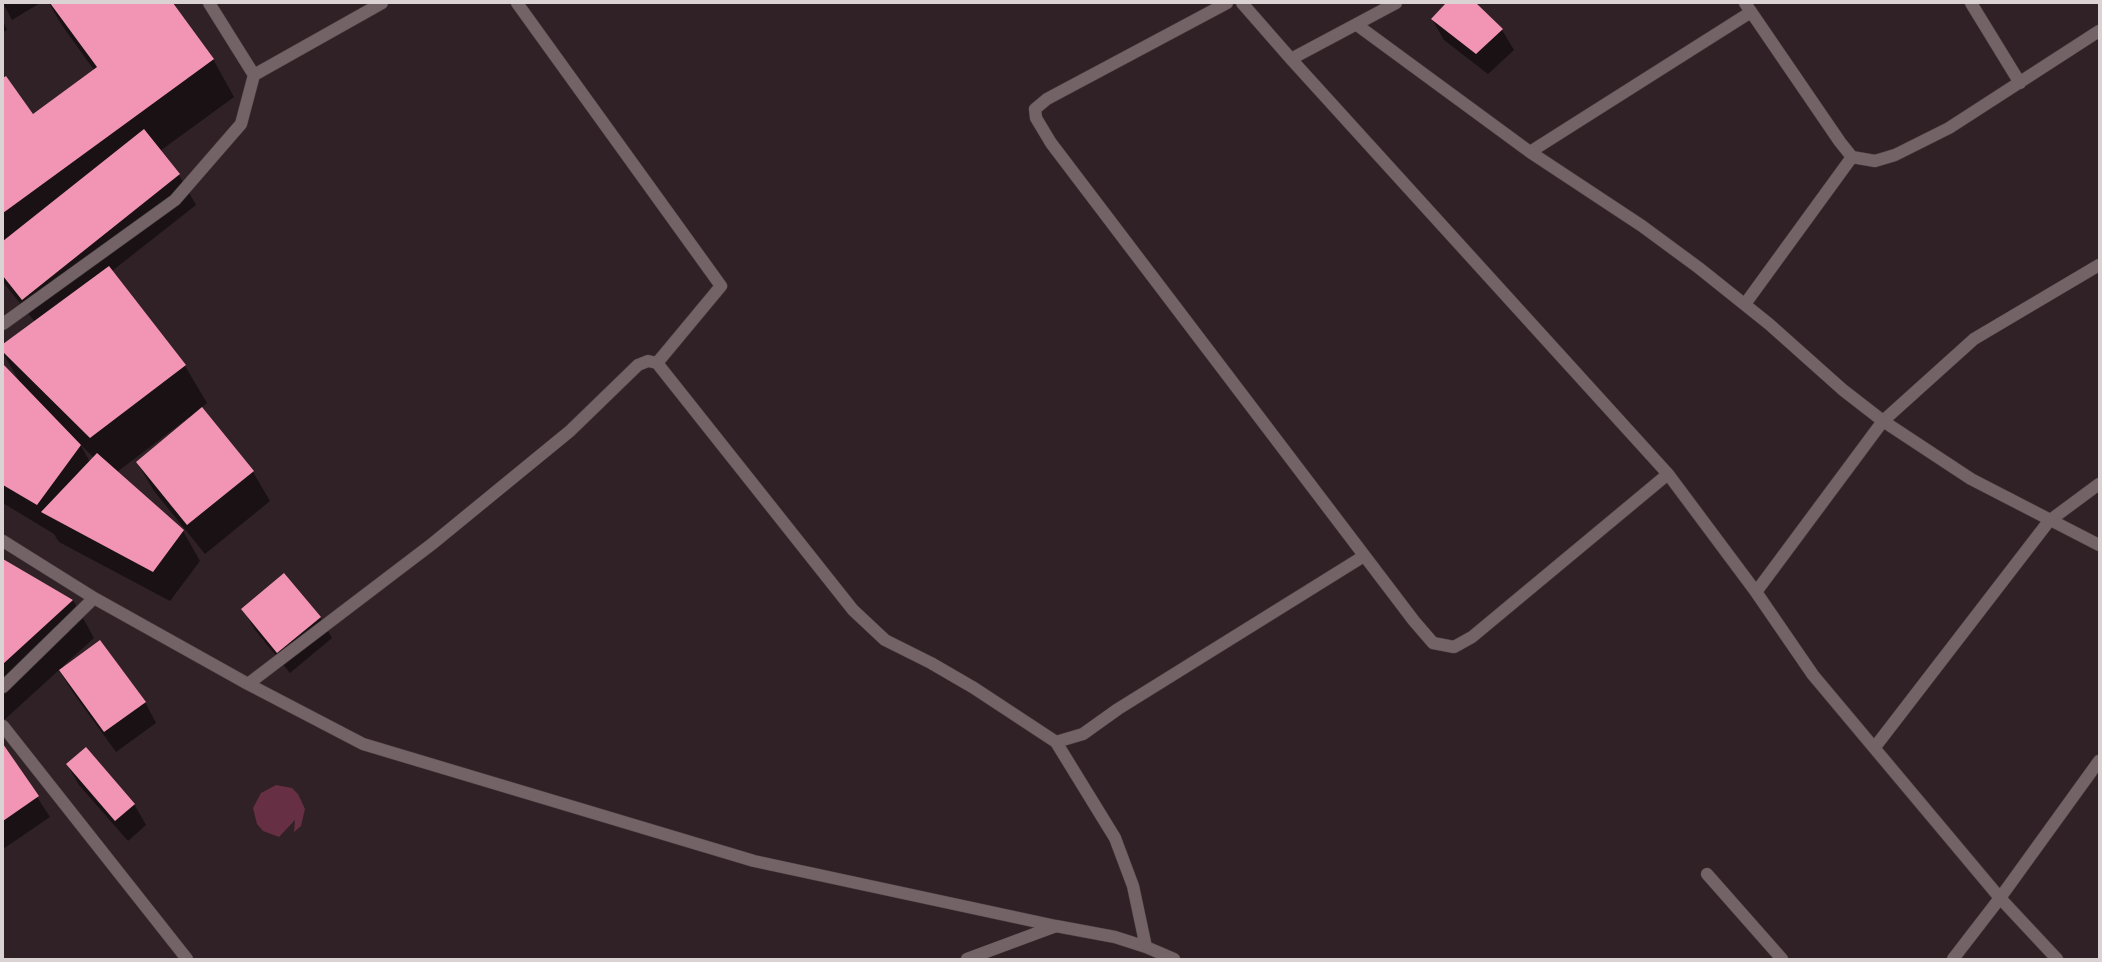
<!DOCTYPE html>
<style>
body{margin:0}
#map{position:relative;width:2102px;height:962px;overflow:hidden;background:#2f2125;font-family:Rubik,sans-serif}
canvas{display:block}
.frame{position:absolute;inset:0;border:4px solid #dbd2d4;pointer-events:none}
</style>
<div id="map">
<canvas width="2102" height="962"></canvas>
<div class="frame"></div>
</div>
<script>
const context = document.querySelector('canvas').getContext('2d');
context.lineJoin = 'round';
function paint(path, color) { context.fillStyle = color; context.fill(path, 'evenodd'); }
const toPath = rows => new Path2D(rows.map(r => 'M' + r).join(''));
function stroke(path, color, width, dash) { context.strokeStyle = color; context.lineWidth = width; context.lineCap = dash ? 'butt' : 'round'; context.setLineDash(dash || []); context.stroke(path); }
paint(toPath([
 [276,785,292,788,298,794,305,809,301,826,294,832,295,820,279,837,263,831,257,824,253,808,261,793]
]), '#662f43');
paint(toPath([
 [3,3,40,3,12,20],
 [49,3,172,3,213,59,234,97,160,151,179,175,196,205,112,271,185,366,207,403,201,408,253,472,270,501,205,554,154,491,137,462,189,419,188,418,117,472,183,531,200,561,170,601,59,542,54,534,3,503,3,365,19,381,3,353,3,345,35,322,3,282,3,79,33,115,94,70,61,24],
 [80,444,94,458,90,462],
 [1447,3,1475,3,1502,30,1514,50,1488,74,1444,40,1432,19],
 [3,21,7,30,3,32],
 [3,560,73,600,94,638,63,666,64,668,145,702,156,723,116,752,72,691,59,670,3,721],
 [243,609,320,617,332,638,290,673,255,630],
 [3,745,50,817,3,849],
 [67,764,134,804,146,825,128,841,79,785]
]), '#0007');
paint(toPath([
 [50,3,173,3,214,59,3,213,3,78,6,76,33,114,97,67],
 [1446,3,1476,3,1503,29,1476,54,1431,19],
 [144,129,180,174,22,300,3,276,3,241],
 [109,266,186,365,90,438,3,352,3,344],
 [3,364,81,445,37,505,3,485],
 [202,407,254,471,187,525,136,462],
 [97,453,184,530,153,572,41,512],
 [3,559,73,600,3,664],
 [284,573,321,617,277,653,241,609],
 [100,640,146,702,104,732,59,670],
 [3,744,39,796,3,821],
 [86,747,135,804,115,821,66,764]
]), '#f295b4');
const minor = toPath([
 [209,3,254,75],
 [517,3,721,286,657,363],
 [1227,3,1047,99,1035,109,1036,118,1051,143,1414,621,1433,643,1454,647,1472,637,1668,474],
 [1242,3,1291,59,1668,474,1756,592,1813,675,2000,898,2057,959],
 [1745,3,1840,142,1852,157,1875,161,1895,155,1949,128,2099,31],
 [1971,3,2020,83],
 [1357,25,1530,152,1642,226,1699,268,1769,324,1843,390,1883,421,1971,479,2099,545],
 [1291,59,1396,3],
 [1530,152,1751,12],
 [1745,304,1852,157],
 [3,324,175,200,241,124,254,75,382,3],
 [3,541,94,598,248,684,363,744,754,861,1056,926,1115,937,1146,947,1174,959],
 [1756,592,1883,421,1974,339,2099,265],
 [248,684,432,544,570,431,638,365,648,361,657,363,853,610,885,640,931,663,974,688,1056,742,1115,838,1133,886,1146,947],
 [3,687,94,598],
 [3,726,187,959],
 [1056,742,1083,734,1118,709,1364,556],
 [1875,747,2049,521,2099,484],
 [1707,874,1782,959],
 [967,959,1056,926],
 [1953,959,2000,898,2099,761]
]);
stroke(minor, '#4a3f41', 13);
stroke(minor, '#736367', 12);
</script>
